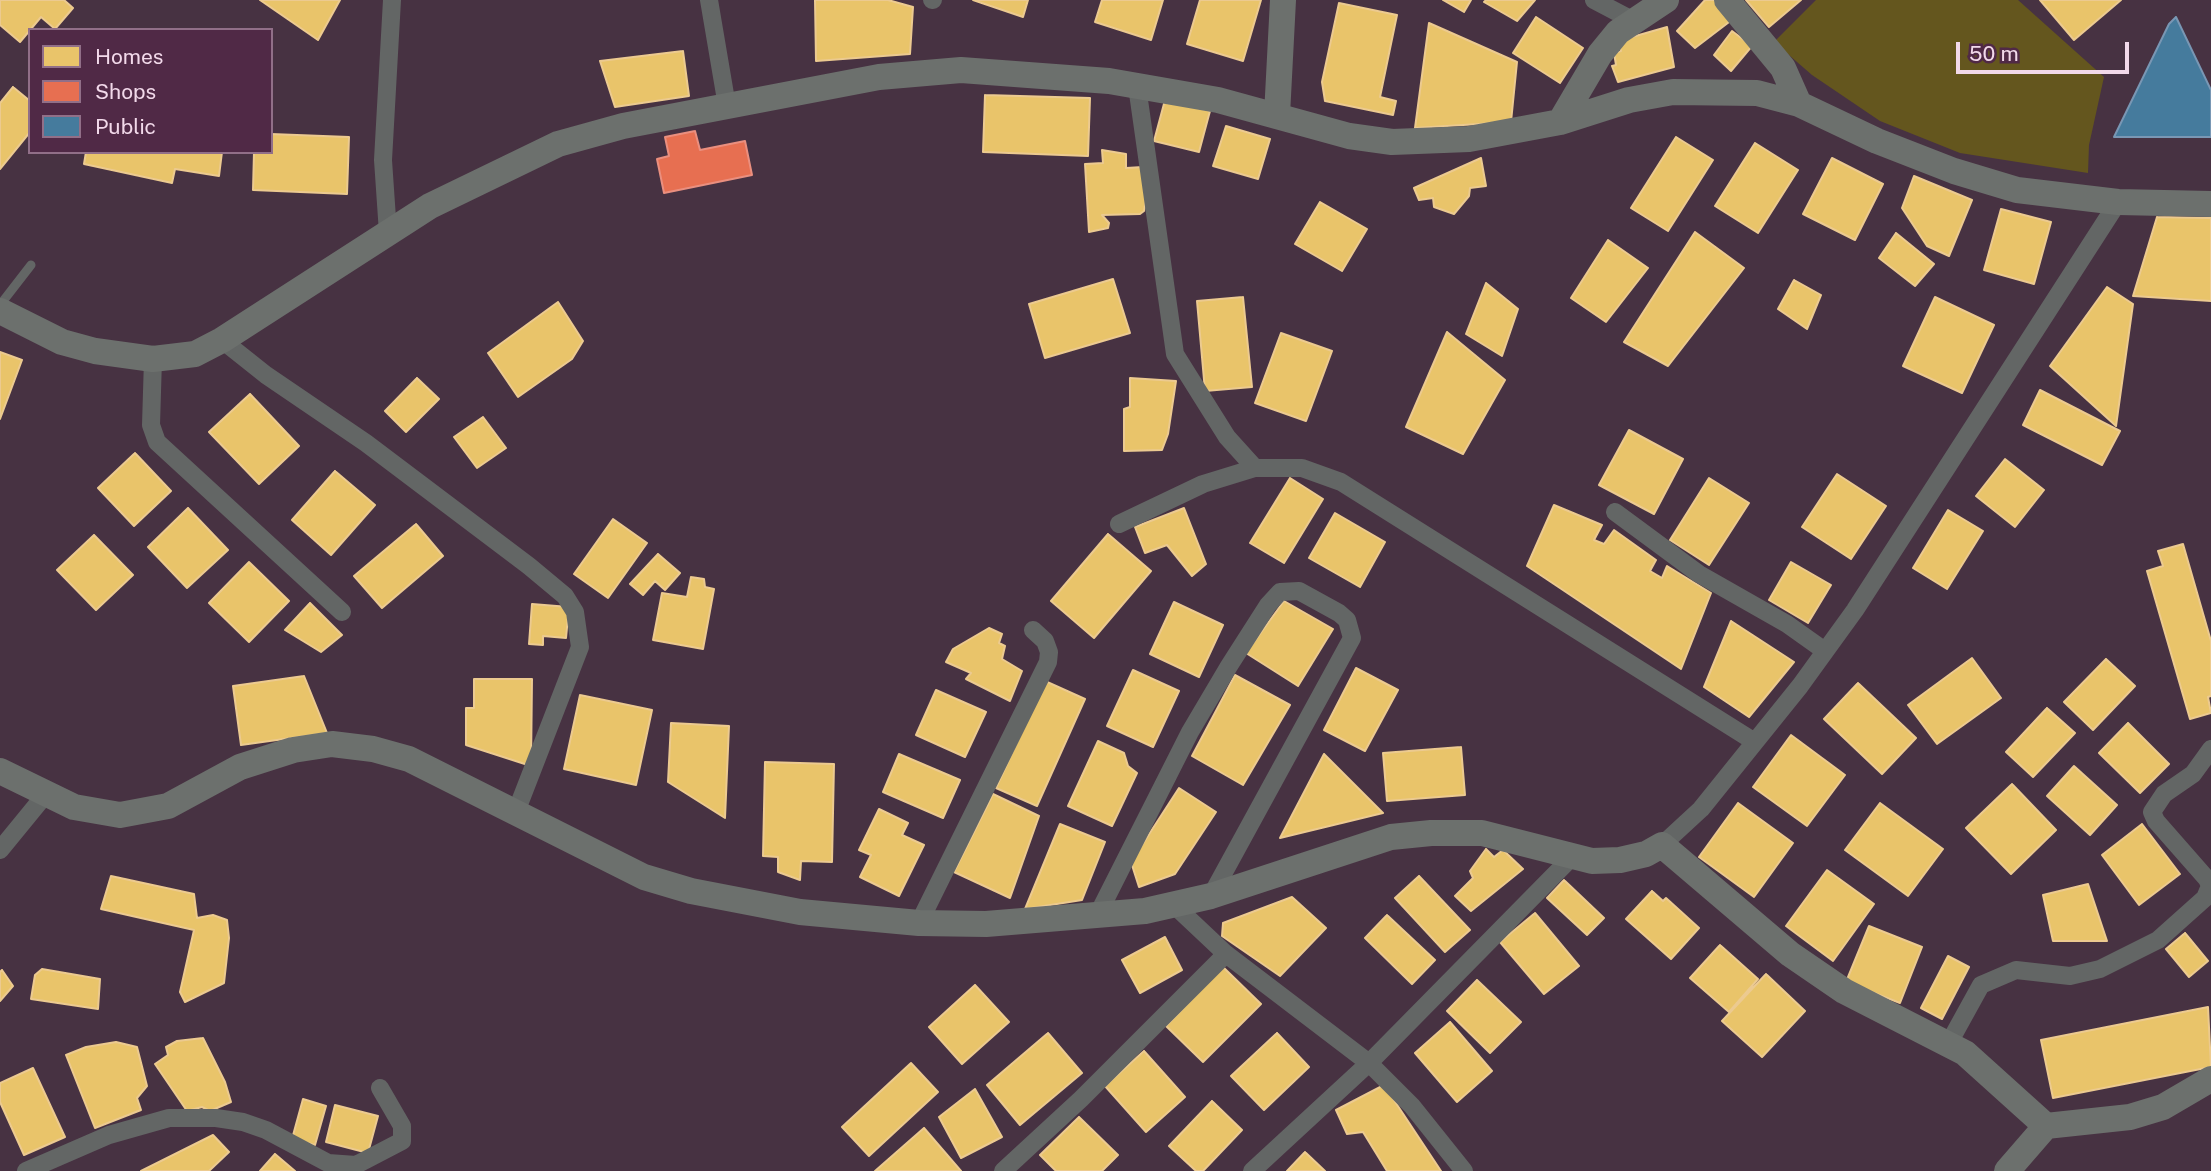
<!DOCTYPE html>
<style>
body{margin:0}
#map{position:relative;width:2211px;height:1171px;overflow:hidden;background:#473242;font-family:"Public Sans",sans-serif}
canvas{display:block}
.legend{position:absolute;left:28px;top:28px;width:245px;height:126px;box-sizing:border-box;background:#502946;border:2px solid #916f88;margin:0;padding:9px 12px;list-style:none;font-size:21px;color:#f2d9ea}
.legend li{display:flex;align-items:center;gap:14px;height:35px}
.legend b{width:35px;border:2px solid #916f88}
.scale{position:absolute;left:1956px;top:42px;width:173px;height:32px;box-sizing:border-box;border:4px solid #f2d9ea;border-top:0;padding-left:9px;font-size:21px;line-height:24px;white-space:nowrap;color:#f2d9ea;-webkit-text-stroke:5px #502946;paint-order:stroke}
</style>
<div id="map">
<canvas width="2211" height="1171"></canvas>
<ul class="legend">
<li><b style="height:19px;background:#e9c46a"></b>Homes</li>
<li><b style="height:19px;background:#e76f51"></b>Shops</li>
<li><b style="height:19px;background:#457b9d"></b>Public</li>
</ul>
<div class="scale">50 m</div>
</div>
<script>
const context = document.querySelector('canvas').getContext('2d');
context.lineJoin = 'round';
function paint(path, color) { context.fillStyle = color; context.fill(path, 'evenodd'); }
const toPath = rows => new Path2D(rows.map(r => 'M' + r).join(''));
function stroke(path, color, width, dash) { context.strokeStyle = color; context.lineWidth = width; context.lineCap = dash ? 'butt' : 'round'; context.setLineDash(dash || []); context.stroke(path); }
paint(toPath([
 [1816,0,2018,0,2104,77,2089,145,2088,173,1960,153,1880,121,1812,75,1774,42]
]), '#64561e');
const homes = toPath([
 [0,0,64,0,73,8,55,29,41,17,20,42,0,25,0,0],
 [260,0,340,0,318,40,260,0],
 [815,0,888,0,913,7,910,54,816,61,815,0],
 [973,0,1028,0,1023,17,973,0],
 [1102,0,1163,0,1151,40,1095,22,1102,0],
 [1200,0,1261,0,1243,61,1187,44,1200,0],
 [1443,0,1471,0,1464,12,1443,0],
 [1486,0,1535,0,1517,21,1484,2,1486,0],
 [1705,0,1716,0,1733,19,1695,48,1677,31,1705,0],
 [1746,0,1801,0,1769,27,1746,0],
 [2040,0,2121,0,2074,40,2040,0],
 [1339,3,1397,15,1380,97,1396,101,1393,115,1325,101,1322,82,1339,3],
 [1536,17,1583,48,1560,83,1513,53,1536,17],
 [1429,23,1517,62,1511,122,1415,128,1429,23],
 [1667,27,1674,67,1618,82,1612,66,1616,65,1614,53,1621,51,1618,41,1667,27],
 [1732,31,1752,46,1731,71,1714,55,1732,31],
 [683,51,689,96,615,107,600,61,683,51],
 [13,87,30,101,30,132,0,169,0,103,13,87],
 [985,95,1090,98,1088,156,983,152,985,95],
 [1165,100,1210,111,1199,152,1154,141,1165,100],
 [1226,126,1270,139,1258,179,1213,166,1226,126],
 [271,134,349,137,347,194,253,190,254,152,271,152,271,134],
 [1676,137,1713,160,1668,231,1631,208,1676,137],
 [1755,143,1798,170,1758,233,1715,206,1755,143],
 [1102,150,1126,154,1126,168,1143,167,1149,183,1144,211,1140,214,1102,215,1109,223,1108,228,1089,232,1085,164,1103,163,1102,150],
 [86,152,222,152,219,176,175,169,172,183,84,164,86,152],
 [1481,158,1486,186,1470,188,1469,196,1454,214,1434,207,1433,198,1419,200,1414,188,1481,158],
 [1832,158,1883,184,1855,240,1803,214,1832,158],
 [1914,176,1972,200,1949,256,1927,246,1902,208,1914,176],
 [1320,202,1367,229,1342,271,1295,244,1320,202],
 [2001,209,2051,222,2034,284,1984,270,2001,209],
 [2157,217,2211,218,2211,301,2133,296,2157,217],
 [1695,232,1744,268,1668,366,1624,342,1695,232],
 [1896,233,1934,264,1915,286,1879,258,1896,233],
 [1608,240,1648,268,1606,322,1571,298,1608,240],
 [1113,279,1130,333,1045,358,1029,304,1113,279],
 [1794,280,1821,295,1807,329,1778,309,1794,280],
 [1486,283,1518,309,1502,356,1466,334,1486,283],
 [2107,287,2133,304,2116,426,2050,366,2107,287],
 [1243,297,1252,387,1205,391,1197,301,1243,297],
 [1935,297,1994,325,1962,393,1903,366,1935,297],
 [558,302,583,341,572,359,518,397,488,353,558,302],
 [1447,332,1505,380,1463,454,1406,427,1447,332],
 [1281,333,1332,351,1306,421,1255,403,1281,333],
 [0,352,22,360,0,419,0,352],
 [417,378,439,399,406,432,385,411,417,378],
 [1130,378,1176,381,1168,434,1162,450,1124,451,1124,409,1130,407,1130,378],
 [2040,390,2120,431,2102,465,2023,425,2040,390],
 [250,394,299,446,259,484,209,432,250,394],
 [483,417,506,448,477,468,454,437,483,417],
 [1629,430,1683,459,1654,514,1599,485,1629,430],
 [135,453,171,491,134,526,98,488,135,453],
 [2005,459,2044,490,2015,527,1976,496,2005,459],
 [335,471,375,505,331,555,292,520,335,471],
 [1837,474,1886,506,1851,559,1802,527,1837,474],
 [1290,478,1323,499,1284,563,1250,543,1290,478],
 [1709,478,1749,503,1709,565,1670,540,1709,478],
 [1554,505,1602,525,1594,540,1604,544,1614,530,1656,560,1650,571,1662,578,1667,566,1711,593,1681,669,1527,566,1554,505],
 [188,508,228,550,187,588,148,547,188,508],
 [1184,508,1206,564,1192,576,1167,545,1145,553,1135,527,1184,508],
 [1948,510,1983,531,1947,589,1913,568,1948,510],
 [1335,513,1385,542,1360,587,1309,558,1335,513],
 [613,519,647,543,608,598,574,574,613,519],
 [416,524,443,556,382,608,354,576,416,524],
 [1108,534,1151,571,1094,638,1051,601,1108,534],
 [94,535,133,575,96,610,57,570,94,535],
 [2183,544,2211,641,2211,696,2208,697,2211,713,2190,719,2147,571,2163,566,2158,551,2183,544],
 [658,554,680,573,665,590,655,581,643,595,630,584,658,554],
 [249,562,289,601,249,642,209,603,249,562],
 [1791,562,1831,585,1808,623,1769,600,1791,562],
 [691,577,704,579,705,587,714,589,703,649,653,640,662,593,687,597,691,577],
 [1284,601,1333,629,1298,686,1246,653,1284,601],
 [1174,602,1223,625,1199,677,1150,654,1174,602],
 [310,603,342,635,321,652,285,630,310,603],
 [532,604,569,607,566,638,543,636,543,645,529,644,532,604],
 [1731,621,1794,662,1749,717,1704,687,1731,621],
 [989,628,1002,634,999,643,1005,646,1002,659,1022,671,1010,701,966,679,971,673,946,662,953,649,989,628],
 [1972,658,2001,698,1937,744,1908,705,1972,658],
 [2106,659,2135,686,2093,730,2064,702,2106,659],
 [1356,668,1398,690,1365,751,1324,730,1356,668],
 [1133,670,1179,691,1153,747,1107,726,1133,670],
 [1235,675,1290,705,1243,785,1192,756,1235,675],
 [304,676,327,733,241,745,233,686,304,676],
 [474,679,532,679,531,766,466,745,466,708,474,708,474,679],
 [1045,681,1085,699,1037,806,996,788,1045,681],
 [1858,683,1916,738,1882,774,1824,719,1858,683],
 [936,690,986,712,965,757,916,735,936,690],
 [580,695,652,710,636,785,564,769,580,695],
 [2047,708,2075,733,2033,777,2006,752,2047,708],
 [671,723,729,726,725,818,668,782,671,723],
 [2128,723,2169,764,2140,793,2099,753,2128,723],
 [1791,735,1845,775,1807,826,1753,787,1791,735],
 [1098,741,1124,753,1128,766,1137,773,1112,826,1068,806,1098,741],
 [1461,747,1465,795,1387,801,1383,753,1461,747],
 [899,754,960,780,943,818,883,792,899,754],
 [1324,754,1383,813,1280,838,1324,754],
 [765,762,834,764,832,862,801,861,800,880,778,872,778,857,763,856,765,762],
 [2074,766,2117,805,2090,835,2047,796,2074,766],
 [2012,784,2056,830,2011,874,1966,828,2012,784],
 [1179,788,1216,812,1175,874,1139,887,1131,862,1179,788],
 [993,794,1039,816,1010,898,954,872,993,794],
 [1738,803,1793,843,1754,897,1699,857,1738,803],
 [1880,803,1943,849,1908,896,1845,850,1880,803],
 [879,809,908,823,902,835,924,845,899,896,860,877,871,855,859,850,879,809],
 [1060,824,1105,842,1082,900,1025,909,1060,824],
 [2142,824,2180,874,2139,905,2102,855,2142,824],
 [1486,849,1494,857,1503,850,1523,869,1471,911,1455,896,1473,878,1470,871,1486,849],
 [1827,870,1874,904,1833,961,1786,926,1827,870],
 [111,876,194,894,197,918,213,915,227,920,229,938,224,983,185,1002,180,992,194,930,101,909,111,876],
 [1419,876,1470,930,1445,952,1395,898,1419,876],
 [1564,880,1604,918,1587,935,1547,898,1564,880],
 [2088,884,2107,941,2053,941,2043,895,2088,884],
 [1652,891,1663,901,1666,898,1699,928,1671,959,1626,919,1652,891],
 [1292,897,1326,928,1280,976,1222,936,1223,923,1292,897],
 [1535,913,1579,966,1544,994,1500,942,1535,913],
 [1387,915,1435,960,1412,984,1365,938,1387,915],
 [1869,926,1922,947,1900,1003,1846,982,1869,926],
 [2185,933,2208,961,2189,977,2166,949,2185,933],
 [1165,937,1182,970,1140,993,1122,960,1165,937],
 [1720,945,1758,979,1729,1012,1690,978,1720,945],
 [1948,956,1969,967,1942,1019,1921,1008,1948,956],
 [1223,967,1261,1004,1203,1062,1166,1026,1223,967],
 [42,969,100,979,98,1009,31,999,35,975,42,969],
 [2,970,13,986,0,1001,0,972,2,970],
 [1766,974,1805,1011,1762,1057,1722,1021,1766,974],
 [1477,980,1521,1022,1490,1053,1447,1011,1477,980],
 [975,985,1009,1022,962,1064,929,1027,975,985],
 [2208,1007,2211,1067,2053,1098,2041,1040,2208,1007],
 [1450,1022,1492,1071,1457,1102,1415,1053,1450,1022],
 [1048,1033,1082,1073,1020,1125,987,1085,1048,1033],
 [1277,1033,1309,1067,1264,1110,1231,1076,1277,1033],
 [203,1038,225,1082,231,1102,210,1111,202,1107,187,1111,155,1064,168,1055,166,1047,177,1041,203,1038],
 [116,1042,137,1047,147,1086,137,1098,141,1110,95,1128,66,1055,86,1047,116,1042],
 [1144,1051,1185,1097,1146,1132,1105,1086,1144,1051],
 [911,1063,938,1092,869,1156,842,1127,911,1063],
 [33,1068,65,1137,24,1155,0,1102,0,1083,33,1068],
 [1384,1085,1441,1171,1387,1171,1363,1132,1347,1134,1336,1110,1384,1085],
 [975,1089,1002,1137,961,1158,939,1117,975,1089],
 [303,1099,326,1106,315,1145,292,1139,303,1099],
 [1212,1101,1242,1130,1203,1171,1196,1171,1169,1146,1212,1101],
 [335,1105,378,1116,368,1153,326,1142,335,1105],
 [1079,1117,1118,1155,1102,1171,1056,1171,1040,1155,1079,1117],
 [924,1128,961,1171,875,1171,924,1128],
 [213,1135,229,1152,209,1171,141,1171,213,1135],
 [1305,1152,1325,1171,1287,1171,1305,1152],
 [275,1154,295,1171,260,1171,275,1154]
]);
paint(homes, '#e9c46a');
stroke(homes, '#ecca90', 2);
const shops = toPath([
 [695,131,700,150,745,141,752,175,664,193,657,159,669,156,665,137,695,131]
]);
paint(shops, '#e76f51');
stroke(shops, '#ea8f7f', 2);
const public = toPath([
 [2176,17,2211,90,2211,137,2114,137,2169,24,2176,17]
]);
paint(public, '#457b9d');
stroke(public, '#7997b4', 2);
stroke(toPath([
 [0,305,31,265]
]), '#636665', 9);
stroke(toPath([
 [709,0,727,106],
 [932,0,933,0],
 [1594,0,1634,21],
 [1137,86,1175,354,1227,437,1255,468],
 [388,233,383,160,392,0],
 [222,340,266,375,366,443,529,566,565,596,575,612,580,647,516,812],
 [153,359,151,425,157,442,342,612],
 [1615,512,1699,574,1787,624,1825,651],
 [1119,524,1203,484,1255,468,1302,468,1341,482,1755,742],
 [1662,845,1701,809,1800,686,1855,610,2118,202],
 [0,850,45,795],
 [1174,905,1226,954,1369,1063,1412,1106,1464,1171],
 [1097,916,1190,732,1229,666,1268,605,1280,592,1299,591,1339,613,1347,620,1352,638,1211,896],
 [919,923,1048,662,1049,652,1045,641,1033,630],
 [1949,1043,1981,985,2016,970,2070,976,2100,969,2158,940,2205,898,2210,886,2207,879,2156,821,2152,812,2164,794,2193,774,2211,749],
 [26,1171,109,1135,169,1118,216,1118,243,1122,266,1130,328,1163,356,1165,402,1141,402,1126,380,1088],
 [1003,1171,1081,1099,1226,954],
 [1252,1171,1369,1063,1571,858]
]), '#636665', 18);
stroke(toPath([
 [1727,0,1783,68,1799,104],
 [1277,115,1283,0],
 [1560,122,1600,54,1618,32,1666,0],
 [0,311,62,342,95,351,153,359,195,354,222,340,430,206,558,144,623,126,879,77,961,70,1109,81,1218,100,1349,136,1392,142,1469,139,1560,122,1629,100,1673,92,1757,93,1799,104,1877,141,1954,171,2017,190,2118,202,2211,204],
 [0,771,74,807,120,815,168,806,240,767,293,750,332,744,373,749,409,759,644,877,691,891,800,912,919,923,986,924,1145,911,1211,896,1391,837,1431,833,1482,833,1592,861,1620,860,1646,854,1662,845,1790,954,1844,991,1965,1053,2046,1126],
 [2007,1171,2046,1126,2130,1117,2163,1107,2211,1079]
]), '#6c706d', 26);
</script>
